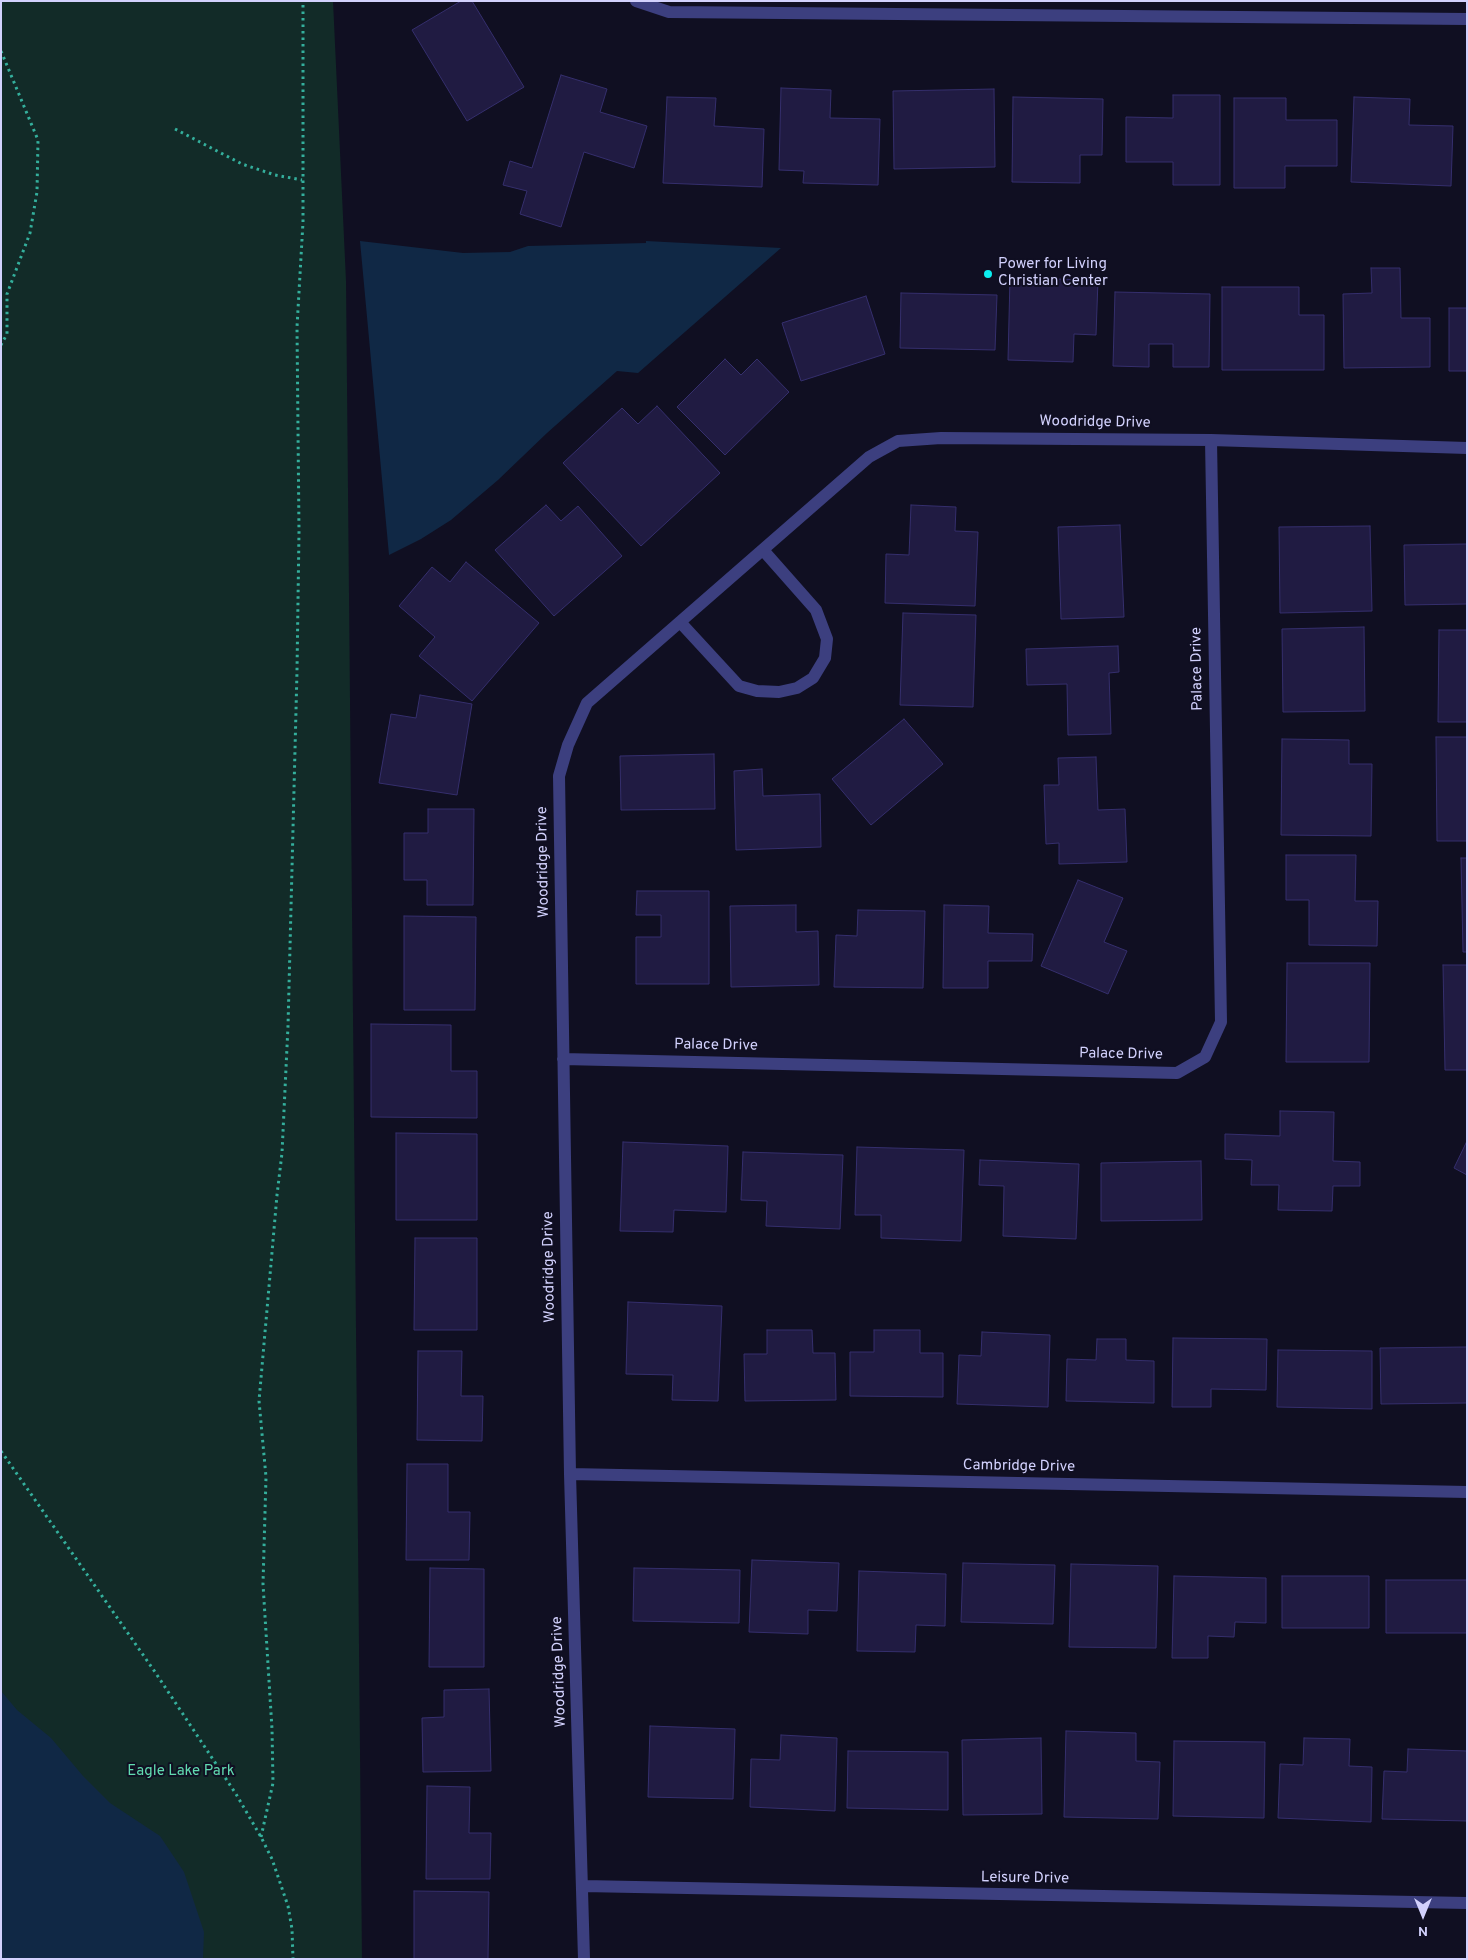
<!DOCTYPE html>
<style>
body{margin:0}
#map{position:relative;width:1468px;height:1960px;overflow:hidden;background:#100f22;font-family:Overpass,sans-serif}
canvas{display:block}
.frame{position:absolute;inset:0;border:2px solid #d2d1fd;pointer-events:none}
.north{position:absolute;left:1398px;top:1890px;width:50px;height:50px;-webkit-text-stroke:4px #100f22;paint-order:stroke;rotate:180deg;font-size:14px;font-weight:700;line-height:20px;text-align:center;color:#d2d1fd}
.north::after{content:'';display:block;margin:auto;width:18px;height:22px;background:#d2d1fd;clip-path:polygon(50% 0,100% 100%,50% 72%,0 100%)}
</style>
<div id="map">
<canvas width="1468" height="1960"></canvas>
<div class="frame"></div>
<div class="north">N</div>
</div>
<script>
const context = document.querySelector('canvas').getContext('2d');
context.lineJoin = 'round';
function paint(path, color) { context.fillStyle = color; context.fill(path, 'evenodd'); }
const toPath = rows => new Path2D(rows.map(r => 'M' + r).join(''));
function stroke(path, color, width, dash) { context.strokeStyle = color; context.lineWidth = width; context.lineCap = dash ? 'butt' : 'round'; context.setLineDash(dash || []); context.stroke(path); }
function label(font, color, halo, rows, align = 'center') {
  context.font = font + ' Overpass,sans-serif'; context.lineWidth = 4; context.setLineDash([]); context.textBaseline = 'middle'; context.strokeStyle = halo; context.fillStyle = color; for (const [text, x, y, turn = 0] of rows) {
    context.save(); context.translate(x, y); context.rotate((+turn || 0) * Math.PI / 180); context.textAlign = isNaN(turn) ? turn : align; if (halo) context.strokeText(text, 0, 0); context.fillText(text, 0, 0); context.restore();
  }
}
paint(toPath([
 [1,1,333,1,346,281,362,1959,1,1959]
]), '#122b28');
paint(toPath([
 [360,241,463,253,510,252,528,246,646,243,646,241,781,248,638,373,617,371,547,433,498,480,451,520,421,539,389,555],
 [1,1691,17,1710,51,1738,83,1776,110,1803,160,1836,184,1872,204,1932,203,1959,1,1959]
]), '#102845');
const building = toPath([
 [461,1,472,1,524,87,467,121,412,30,461,1],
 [561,75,607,89,600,112,647,126,634,168,584,152,561,227,520,214,527,191,503,185,510,161,532,168,561,75],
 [781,88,831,90,830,118,880,119,878,185,803,183,804,171,779,170,781,88],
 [994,89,995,167,894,169,893,91,994,89],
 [1173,95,1220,95,1220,185,1173,185,1173,162,1126,162,1126,117,1173,118,1173,95],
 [667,97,716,98,714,126,764,129,762,187,663,183,667,97],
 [1013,97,1103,99,1102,155,1080,155,1080,183,1012,182,1013,97],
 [1354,97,1410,99,1409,125,1453,126,1451,186,1351,182,1354,97],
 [1234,98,1286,98,1286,120,1337,120,1337,166,1285,166,1285,188,1234,188,1234,98],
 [1371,268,1400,268,1401,318,1430,318,1430,367,1344,368,1343,294,1372,293,1371,268],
 [1010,278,1098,280,1096,335,1074,334,1073,362,1008,360,1010,278],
 [1222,287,1299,287,1299,315,1324,315,1324,370,1222,370,1222,287],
 [1115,292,1210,294,1209,367,1173,367,1173,344,1149,344,1149,367,1113,366,1115,292],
 [901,293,997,295,995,350,900,348,901,293],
 [866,296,885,354,801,381,782,323,866,296],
 [1449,308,1467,308,1467,371,1449,371,1449,308],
 [725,359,741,375,757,359,789,392,725,455,677,407,725,359],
 [657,406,720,473,641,546,563,463,622,408,638,424,657,406],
 [546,505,561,521,578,506,622,556,554,616,495,550,546,505],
 [911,505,956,507,955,531,978,532,975,606,885,603,886,554,909,555,911,505],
 [1120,525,1124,617,1061,619,1058,527,1120,525],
 [1370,526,1372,611,1280,613,1279,527,1370,526],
 [1467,544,1467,604,1405,605,1404,545,1467,544],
 [466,562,539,623,472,701,419,656,435,637,399,606,432,567,450,582,466,562],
 [903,613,976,615,973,707,900,705,903,613],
 [1364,627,1365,711,1283,712,1282,629,1364,627],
 [1439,630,1467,630,1467,722,1438,722,1439,630],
 [1118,646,1119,672,1109,673,1111,734,1068,735,1067,684,1027,685,1026,649,1118,646],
 [420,695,472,704,457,795,379,783,391,714,416,718,420,695],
 [904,719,943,764,871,825,832,779,904,719],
 [1436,737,1467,737,1467,841,1437,841,1436,737],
 [1282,739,1349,740,1349,764,1372,764,1371,836,1281,835,1282,739],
 [714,754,715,809,621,810,620,756,714,754],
 [1096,757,1098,810,1125,809,1127,862,1059,864,1059,843,1046,844,1044,785,1059,785,1058,758,1096,757],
 [762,769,763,796,820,794,821,847,736,850,734,771,762,769],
 [428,809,474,809,473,905,427,905,427,880,404,880,404,833,428,833,428,809],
 [1286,855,1356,855,1355,901,1378,901,1377,946,1309,945,1309,900,1286,900,1286,855],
 [1461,858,1467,858,1467,952,1463,952,1461,858],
 [1078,880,1123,898,1104,942,1127,951,1108,994,1041,966,1078,880],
 [637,891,709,891,709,984,636,984,636,937,661,937,661,915,636,915,637,891],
 [796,905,796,932,818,931,819,985,731,987,730,906,796,905],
 [944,905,989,906,988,933,1033,934,1032,961,988,961,988,988,943,988,944,905],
 [858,910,925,911,923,988,834,987,836,935,857,936,858,910],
 [404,916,476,917,475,1010,404,1010,404,916],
 [1287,963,1370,963,1369,1062,1286,1062,1287,963],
 [1443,965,1467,965,1467,1070,1445,1070,1443,965],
 [371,1024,451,1025,451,1071,477,1071,477,1118,371,1117,371,1024],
 [1280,1111,1334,1112,1333,1161,1360,1162,1360,1186,1333,1186,1332,1211,1278,1210,1279,1185,1251,1185,1252,1160,1225,1159,1225,1134,1280,1136,1280,1111],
 [396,1133,477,1134,477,1220,396,1220,396,1133],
 [1467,1141,1467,1175,1454,1168,1467,1141],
 [623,1142,728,1146,726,1212,674,1210,673,1232,620,1231,623,1142],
 [857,1147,964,1150,961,1241,881,1238,881,1215,855,1215,857,1147],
 [743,1152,843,1155,840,1229,766,1226,767,1201,741,1200,743,1152],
 [980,1160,1079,1164,1076,1239,1003,1236,1004,1186,979,1185,980,1160],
 [1201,1161,1202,1220,1101,1221,1101,1163,1201,1161],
 [415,1238,477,1238,477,1330,414,1330,415,1238],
 [628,1302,722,1306,718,1401,672,1400,673,1375,626,1374,628,1302],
 [767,1330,812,1330,813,1353,835,1353,836,1400,745,1401,744,1354,767,1354,767,1330],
 [874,1330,920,1330,920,1353,943,1353,943,1397,850,1396,850,1352,874,1352,874,1330],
 [982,1332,1050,1335,1048,1407,957,1404,959,1355,981,1356,982,1332],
 [1173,1338,1267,1339,1266,1390,1211,1389,1211,1407,1172,1407,1173,1338],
 [1097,1339,1126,1339,1126,1360,1154,1361,1154,1403,1066,1401,1067,1359,1096,1360,1097,1339],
 [1467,1347,1467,1403,1381,1404,1380,1348,1467,1347],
 [1278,1350,1372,1351,1372,1409,1277,1407,1278,1350],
 [418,1351,462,1351,461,1396,483,1396,482,1441,417,1440,418,1351],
 [407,1464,448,1464,448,1512,470,1512,469,1560,406,1560,407,1464],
 [752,1560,839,1563,837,1611,808,1610,808,1634,749,1632,752,1560],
 [963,1563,1055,1565,1053,1624,961,1622,963,1563],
 [1071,1564,1158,1566,1156,1648,1069,1647,1071,1564],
 [430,1568,484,1569,484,1667,429,1667,430,1568],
 [634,1568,740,1570,739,1623,633,1621,634,1568],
 [859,1571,946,1574,945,1626,916,1625,915,1652,857,1651,859,1571],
 [1174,1576,1266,1578,1266,1623,1235,1622,1234,1637,1208,1636,1208,1658,1172,1658,1174,1576],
 [1282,1576,1369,1576,1369,1628,1282,1628,1282,1576],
 [1386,1580,1467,1580,1467,1633,1386,1633,1386,1580],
 [489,1689,491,1771,423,1772,422,1718,444,1717,444,1690,489,1689],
 [650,1726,735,1729,733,1799,648,1797,650,1726],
 [1066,1731,1136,1733,1136,1761,1160,1762,1158,1819,1064,1817,1066,1731],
 [781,1735,837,1738,835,1811,750,1807,751,1759,780,1760,781,1735],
 [1041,1738,1042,1814,963,1815,962,1740,1041,1738],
 [1304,1738,1350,1739,1349,1766,1372,1767,1371,1822,1278,1818,1280,1764,1303,1765,1304,1738],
 [1174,1741,1265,1742,1264,1818,1173,1816,1174,1741],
 [1408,1749,1467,1751,1467,1821,1382,1819,1384,1771,1407,1772,1408,1749],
 [848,1751,948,1752,948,1810,847,1808,848,1751],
 [427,1786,470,1787,469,1833,491,1833,490,1879,426,1879,427,1786],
 [414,1891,489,1892,488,1959,414,1959,414,1891]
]);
paint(building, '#201b42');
stroke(building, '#352f6d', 1);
stroke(toPath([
 [1,51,38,140,37,192,30,233,7,294,7,334,1,345],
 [175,129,242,164,275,175,302,180],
 [1,1451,155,1672,236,1794,261,1837,272,1859,288,1906,292,1929,293,1959],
 [261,1837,273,1783,272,1729,263,1584,266,1477,259,1401,277,1195,282,1153,288,1026,297,671,299,532,297,327,303,222,303,1]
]), '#34af9c', 3, [2.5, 4]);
stroke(toPath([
 [636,1,669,12,1467,19],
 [680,622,739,686,757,691,779,692,797,688,813,678,825,658,827,639,816,610,763,550],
 [563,1059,1177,1073,1205,1057,1221,1022,1211,440],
 [570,1474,1467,1492],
 [583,1886,1467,1903],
 [584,1959,570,1474,559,776,568,745,587,703,869,457,898,441,941,438,1211,440,1467,448]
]), '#3c3f7f', 12);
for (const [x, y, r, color] of [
 [988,274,5,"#0beef0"]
]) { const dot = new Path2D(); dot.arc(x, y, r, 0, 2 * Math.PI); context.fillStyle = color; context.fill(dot); stroke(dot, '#100f22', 2); }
label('15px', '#d2d1fd', '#100f22', [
 ["Power for Living",998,265],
 ["Christian Center",998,282]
], 'left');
label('15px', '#d2d1fd', '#100f22', [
 ["Woodridge Drive",1095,423,1],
 ["Palace Drive",1198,669,-91],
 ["Woodridge Drive",544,862,-91],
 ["Palace Drive",716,1046,1],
 ["Palace Drive",1121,1055,1],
 ["Woodridge Drive",550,1267,-91],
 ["Cambridge Drive",1019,1467,1],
 ["Woodridge Drive",560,1672,-92],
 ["Leisure Drive",1025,1879,1]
]);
label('15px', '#61dab0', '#100f22', [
 ["Eagle Lake Park",181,1772]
]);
</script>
